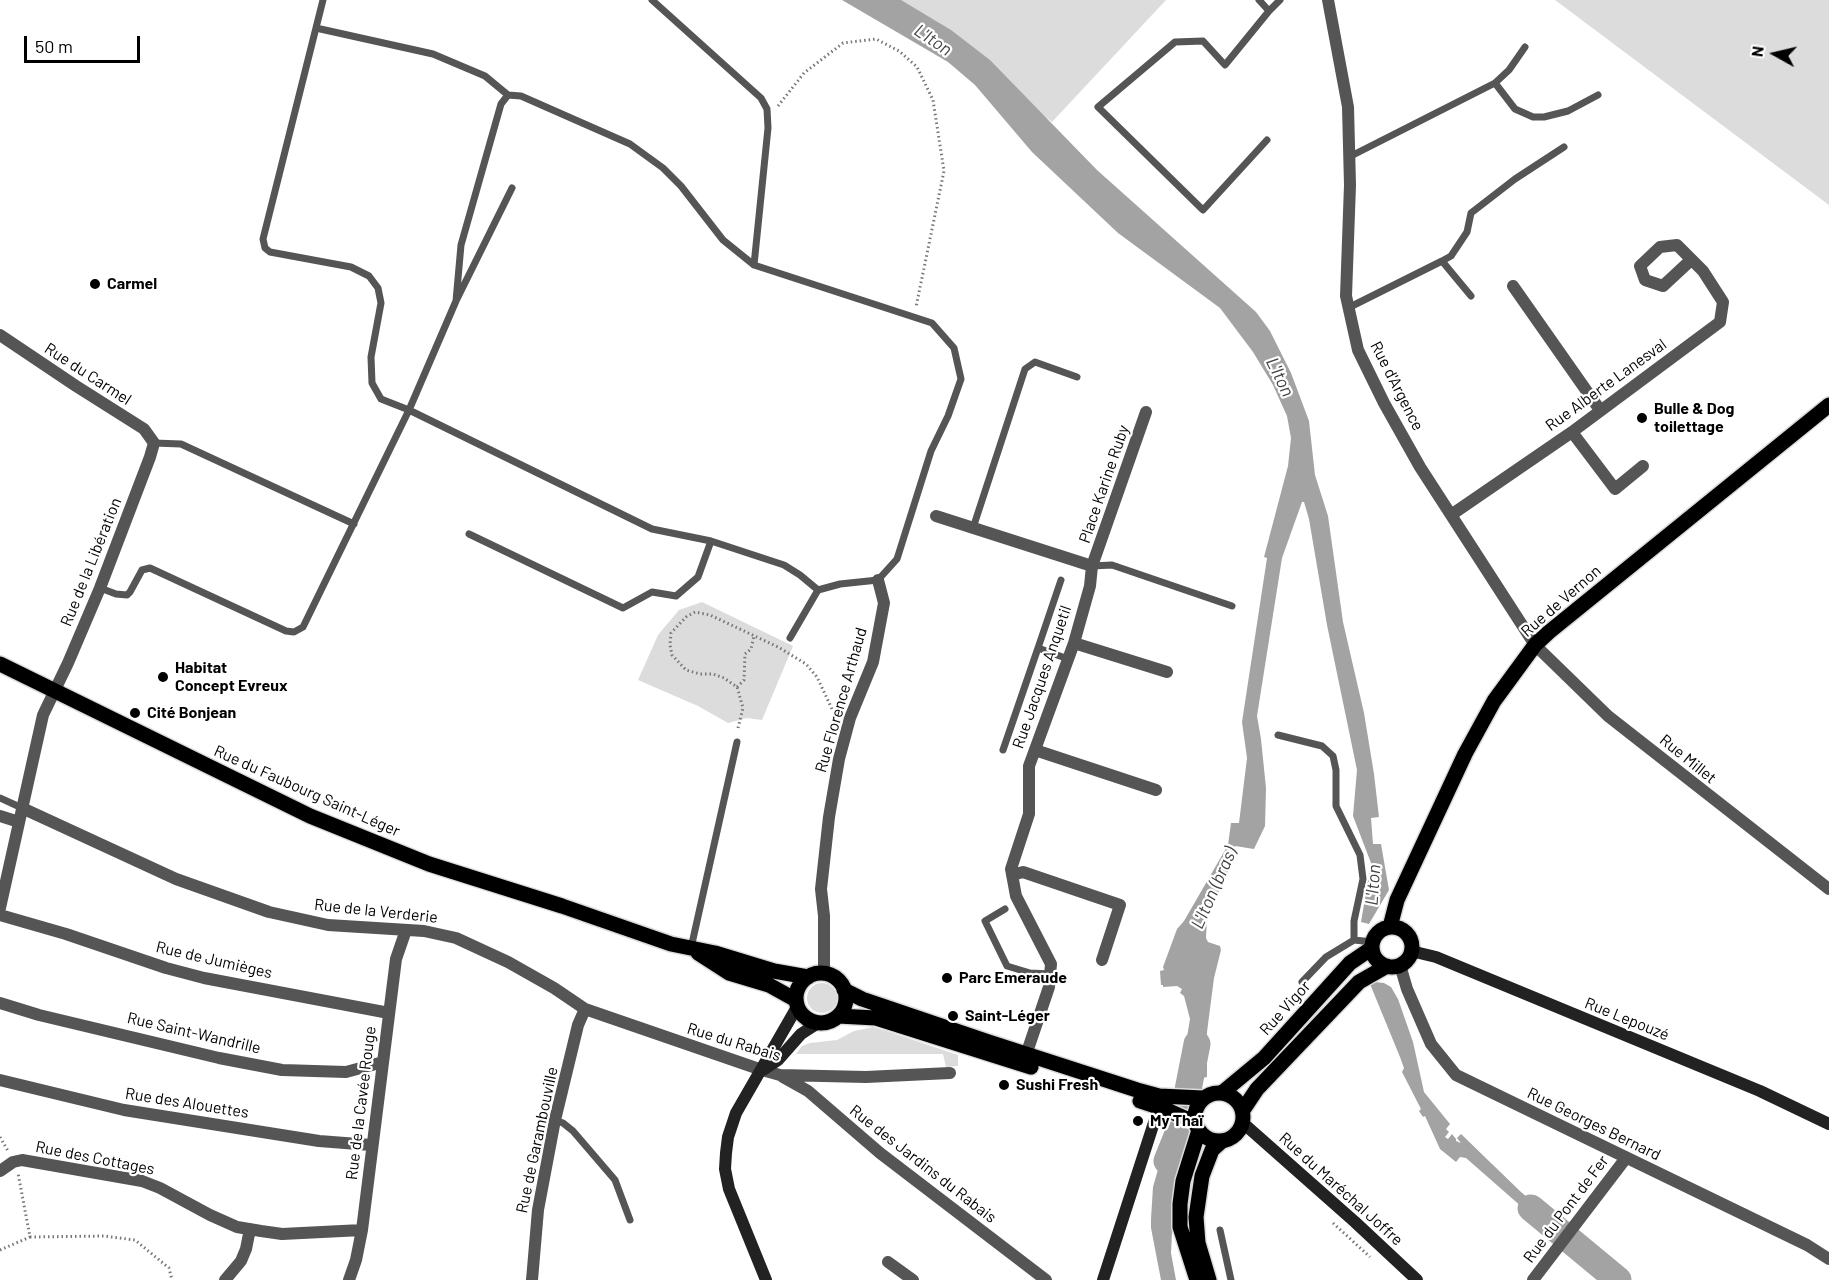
<!DOCTYPE html>
<meta charset="utf-8">
<style>
body{margin:0}
#map{position:relative;width:1829px;height:1280px;overflow:hidden;background:#fff;font-family:Barlow,sans-serif}
canvas{display:block}
.north{position:absolute;left:1745px;top:24px;width:60px;height:60px;-webkit-text-stroke:4px #fff;paint-order:stroke;rotate:278deg;font-size:16px;font-weight:700;line-height:24px;text-align:center;color:#000}
.north::after{content:'';display:block;margin:auto;width:21px;height:27px;background:#000;clip-path:polygon(50% 0,100% 100%,50% 72%,0 100%)}
.scale{position:absolute;left:24px;top:36px;width:116px;height:27px;box-sizing:border-box;border:3px solid #000;border-top:0;padding-left:8px;font-size:18px;line-height:21px;white-space:nowrap;color:#000;-webkit-text-stroke:4px #fff;paint-order:stroke}
</style>
<div id="map">
<canvas width="1829" height="1280"></canvas>
<div class="north">N</div>
<div class="scale">50 m</div>
</div>
<script>
const context = document.querySelector('canvas').getContext('2d');
context.lineJoin = 'round';
function paint(path, color) { context.fillStyle = color; context.fill(path, 'evenodd'); }
const toPath = rows => new Path2D(rows.map(r => 'M' + r).join(''));
function stroke(path, color, width, dash) { context.strokeStyle = color; context.lineWidth = width; context.lineCap = dash ? 'butt' : 'round'; context.setLineDash(dash || []); context.stroke(path); }
function label(font, color, halo, rows, align = 'center') {
  context.font = font + ' Barlow,sans-serif'; context.lineWidth = 4.5; context.setLineDash([]); context.textBaseline = 'middle'; context.strokeStyle = halo; context.fillStyle = color; for (const [text, x, y, turn = 0] of rows) {
    context.save(); context.translate(x, y); context.rotate((+turn || 0) * Math.PI / 180); context.textAlign = isNaN(turn) ? turn : align; if (halo) context.strokeText(text, 0, 0); context.fillText(text, 0, 0); context.restore();
  }
}
paint(toPath([
 [897,0,1166,0,1052,122],
 [1555,0,1829,0,1829,205,1734,134],
 [702,602,793,646,762,720,747,718,728,723,698,706,638,680,658,635,679,610],
 '807 998a15 15 0 1 1 30 0a15 15 0 1 1-30 0Z',
 [873,1027,887,1031,958,1055,958,1066,946,1067,943,1054,796,1054,802,1046,810,1043,837,1040,854,1031]
]), '#dcdcdc');
paint(toPath([
 [842,0,901,0,951,30,990,60,1097,170,1256,312,1270,331,1291,373,1309,421,1315,475,1328,516,1343,622,1364,713,1374,774,1379,817,1371,818,1373,844,1381,844,1389,890,1369,924,1361,922,1371,863,1353,816,1357,770,1327,625,1309,519,1304,502,1302,502,1282,558,1257,716,1261,739,1266,788,1265,826,1254,849,1235,846,1229,869,1207,917,1206,938,1208,942,1220,946,1221,950,1214,978,1207,1032,1207,1077,1180,1082,1179,1074,1188,1050,1187,1037,1190,1019,1184,996,1180,993,1182,989,1177,986,1163,987,1163,985,1161,985,1160,971,1164,970,1163,967,1177,929,1184,921,1228,845,1231,823,1239,823,1247,758,1242,722,1267,558,1264,557,1288,466,1291,438,1287,416,1273,385,1253,352,1220,308,1118,233,1032,152,975,85,948,62],
 [1375,982,1384,983,1391,987,1398,999,1413,1042,1424,1092,1450,1124,1446,1129,1449,1132,1445,1137,1448,1139,1452,1134,1456,1139,1456,1141,1461,1143,1457,1138,1461,1134,1521,1192,1563,1227,1555,1236,1466,1158,1460,1157,1456,1162,1440,1149,1425,1116,1423,1117,1419,1111,1421,1109,1402,1072,1404,1068,1400,1057,1370,984],
 [1172,1120,1189,1132,1174,1194,1171,1253,1176,1280,1161,1280,1151,1228,1151,1219,1153,1187],
 [1577,1239,1593,1252,1626,1280,1610,1280,1570,1248]
]), '#a3a3a3');
stroke(toPath([
 [1167,1161,1181,1126,1197,1044],
 [1531,1208,1618,1280]
]), '#a3a3a3', 27);
const primary = toPath([
 [0,664,310,816,429,864,562,906,671,944,715,953,774,971,808,977],
 [1390,927,1397,900,1465,754,1494,701,1535,645,1549,632,1829,405],
 '1372 947a20 20 0 1 1 40 0a20 20 0 1 1-40 0Z',
 [698,953,729,973,769,985,796,1000],
 '796 998a25 25 0 1 1 50 0a25 25 0 1 1-50 0Z',
 [844,990,862,999,989,1042,1137,1090,1159,1096,1203,1098],
 [838,1016,876,1018,1031,1067],
 [1223,1092,1264,1058,1350,963,1372,948],
 '1195 1117a24 24 0 1 1 48 0a24 24 0 1 1-48 0Z',
 [1140,1101,1167,1110,1196,1123],
 [1243,1110,1257,1089,1359,982,1387,966],
 [1197,1280,1180,1227,1180,1204,1183,1181,1199,1130],
 [1209,1280,1198,1243,1196,1217,1202,1176,1212,1150,1222,1141]
]);
stroke(primary, '#dbdbdb', 18);
stroke(toPath([
 [778,106,804,73,843,43,876,39,899,51,917,67,933,100,944,171,916,307],
 [737,687,744,680,745,654,751,649,754,636],
 [738,728,743,708,737,687,724,678,713,674,700,674,686,670,672,655,670,645,671,633,686,617,695,612,710,615,778,647,806,664,817,677,832,709,838,717],
 [0,1137,8,1151],
 [1333,1223,1370,1257],
 [30,1237,104,1236,135,1240,169,1268,172,1280],
 [0,1250,30,1237,18,1173]
]), '#777', 3, [1.5, 3]);
stroke(toPath([
 [652,0,761,98,767,109,768,128,754,265],
 [1259,0,1269,11,1280,0],
 [316,28,433,54,485,76,508,95],
 [1495,83,1515,109,1533,117,1544,117,1568,111,1598,95],
 [1267,140,1203,210,1098,107,1175,42,1203,41,1225,65,1269,11],
 [1349,157,1495,83,1509,70,1525,47],
 [512,188,456,301,461,245,501,104,508,95,521,96,630,144,663,168,681,186,723,240,754,265,932,323,954,348,961,379,948,416,931,451,897,559,878,580,840,584,818,590,790,638],
 [1442,261,1451,256,1467,232,1471,213,1515,179,1564,147],
 [456,301,409,410,652,529,711,541,784,565,800,575,818,590],
 [1348,308,1442,261,1471,296],
 [154,443,181,444,354,524],
 [973,528,1025,369,1035,362,1077,377],
 [469,534,623,608,652,592,676,596,698,577,711,541],
 [1092,566,1112,565,1232,606],
 [1061,580,1038,648,1068,659],
 [100,588,116,594,127,595,130,592,142,570,150,568,286,631,294,632,303,627,409,410,381,399,372,383,371,357,381,303,378,288,369,276,351,267,270,252,265,248,263,239,323,0],
 [1278,735,1322,746,1333,756,1336,770,1336,806,1360,855,1363,879,1354,921,1354,940,1373,942],
 [1003,750,1038,648],
 [0,798,22,808],
 [1005,909,985,921,1007,966,1030,973,1050,974],
 [691,948,737,742],
 [1302,982,1326,957,1354,940],
 [555,1120,563,1123,573,1131,615,1180,630,1220],
 [1220,1230,1231,1280]
]), '#555', 7);
stroke(toPath([
 [1328,0,1348,107,1350,185,1346,296,1358,350,1384,403,1420,467,1535,645,1608,716,1829,889],
 [1513,286,1600,410],
 [0,335,76,386,144,429,154,443,150,457,100,588,68,663,43,715,0,908],
 [1572,432,1615,489,1643,466],
 [1451,515,1572,432,1720,322,1723,302,1703,271,1677,245,1660,247,1640,266,1645,280,1663,286,1691,260],
 [936,516,1092,566,1090,586,1074,643,1029,766,1029,814,1011,869,1016,896,1051,964,1049,987,1026,1055],
 [1092,566,1146,412],
 [1074,643,1167,672],
 [1035,750,1156,790],
 [22,808,176,879,269,912,328,925,424,931,456,938,508,962,554,988,585,1009,762,1070,780,1075,866,1077,950,1073],
 [0,816,19,822],
 [1012,875,1023,872,1120,905,1102,960],
 [0,915,66,934,166,968,204,978,389,1013],
 [1400,965,1407,989,1431,1044,1456,1075,1807,1245,1829,1259],
 [824,973,824,916,821,889,829,817,839,759,850,718,873,662,884,603,878,580],
 [0,1003,39,1015,219,1058,282,1070,346,1072,383,1062],
 [783,1077,808,1091,880,1153,1046,1280],
 [0,1080,124,1110,319,1141,371,1145],
 [0,1171,13,1162,22,1160,142,1181,160,1188,210,1215,237,1227,261,1231,282,1234,362,1230],
 [888,1262,913,1280],
 [225,1280,241,1261,246,1249,250,1229],
 [349,1280,356,1260,362,1230,396,959,406,930],
 [532,1280,538,1210,555,1120,578,1025,585,1009],
 [1533,1280,1626,1158]
]), '#555', 12);
stroke(toPath([
 [1411,951,1436,957,1760,1091,1829,1124],
 [763,1070,778,1060,801,1034,818,1023],
 [1243,1123,1355,1222,1417,1280],
 [766,1280,729,1189,725,1169,726,1153,728,1137,736,1113,797,1007],
 [1103,1280,1159,1107]
]), '#222', 12);
stroke(primary, '#000', 15);
for (const [x, y, r, color] of [
 [95,284,6,"#000"],
 [1642,418,6,"#000"],
 [163,677,6,"#000"],
 [135,713,6,"#000"],
 [947,978,6,"#000"],
 [953,1016,6,"#000"],
 [1004,1085,6,"#000"],
 [1138,1121,6,"#000"]
]) { const dot = new Path2D(); dot.arc(x, y, r, 0, 2 * Math.PI); context.fillStyle = color; context.fill(dot); stroke(dot, '#fff', 2); }
label('bold 16px', '#000', '#fff', [
 ["Carmel",107,284],
 ["Bulle & Dog",1654,409],
 ["toilettage",1654,427],
 ["Habitat",175,668],
 ["Concept Evreux",175,686],
 ["Cité Bonjean",147,713],
 ["Parc Emeraude",959,978],
 ["Saint-Léger",965,1016],
 ["Sushi Fresh",1016,1085],
 ["My Thaï",1150,1121]
], 'left');
label('16px', '#000', '#fff', [
 ["Rue du Carmel",88,374,33],
 ["Rue Alberte Lanesval",1606,385,-36],
 ["Rue d'Argence",1397,386,63],
 ["Place Karine Ruby",1104,484,-71],
 ["Rue de la Libération",91,562,-68],
 ["Rue de Vernon",1561,601,-41],
 ["Rue Jacques Anquetil",1042,677,-71],
 ["Rue Florence Arthaud",841,700,-74],
 ["Rue Millet",1688,759,39],
 ["Rue du Faubourg Saint-Léger",307,791,24],
 ["Rue de la Verderie",376,911,6],
 ["Rue de Jumièges",214,960,13],
 ["Rue Vigor",1285,1008,-48],
 ["Rue Lepouzé",1627,1019,22],
 ["Rue Saint-Wandrille",194,1033,13],
 ["Rue du Rabais",734,1042,17],
 ["Rue des Alouettes",187,1103,9],
 ["Rue de la Cavée Rouge",361,1103,-83],
 ["Rue Georges Bernard",1594,1124,26],
 ["Rue de Garambouville",537,1140,-78],
 ["Rue des Cottages",95,1158,11],
 ["Rue des Jardins du Rabais",923,1164,38],
 ["Rue du Maréchal Joffre",1341,1189,42],
 ["Rue du Pont de Fer",1566,1209,-53]
]);
label('italic 18px', '#444', '#fff', [
 ["L'Iton",933,40,34],
 ["L'Iton",1280,377,64],
 ["L'Iton",1373,885,-86],
 ["L'Iton (bras)",1214,888,-66]
]);
</script>
